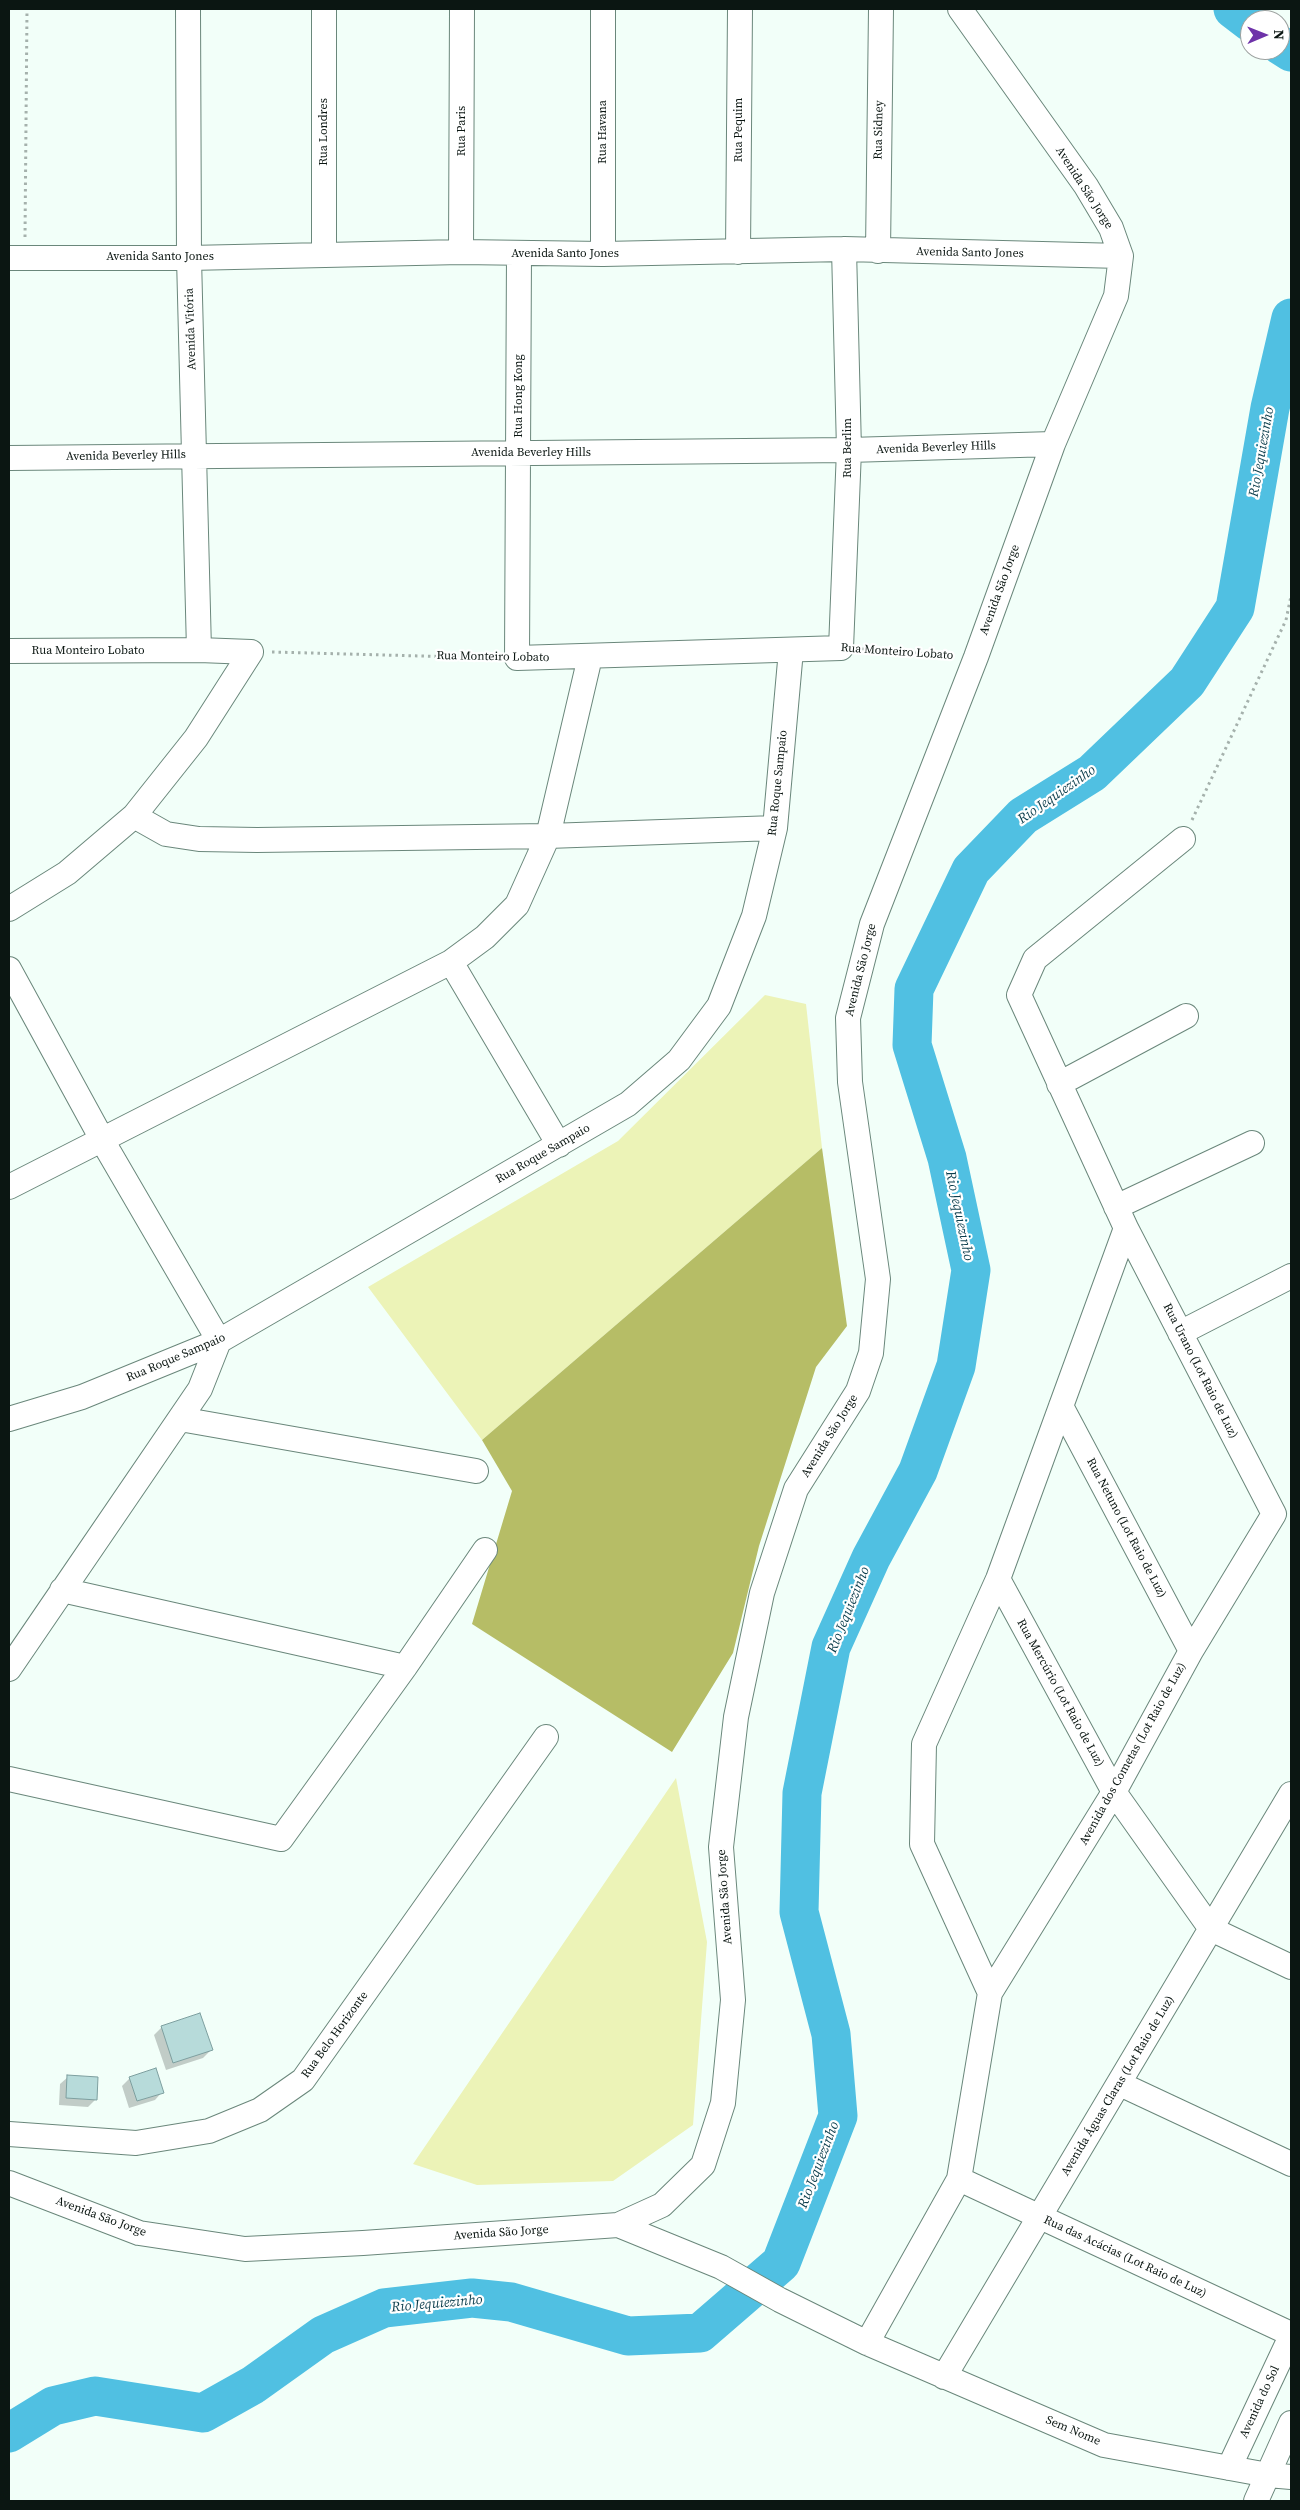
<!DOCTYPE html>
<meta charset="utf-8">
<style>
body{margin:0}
#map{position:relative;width:1300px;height:2510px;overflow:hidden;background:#f2fff9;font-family:"Source Serif 4",serif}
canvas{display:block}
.frame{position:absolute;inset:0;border:10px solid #0b1612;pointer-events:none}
.north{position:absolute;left:1240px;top:10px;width:50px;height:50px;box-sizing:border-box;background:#fff;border:1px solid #9da2a0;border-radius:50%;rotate:89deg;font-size:14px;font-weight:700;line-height:20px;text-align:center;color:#0b1612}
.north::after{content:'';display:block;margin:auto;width:18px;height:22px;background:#6e33a9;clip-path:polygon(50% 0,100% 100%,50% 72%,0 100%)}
</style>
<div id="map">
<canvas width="1300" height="2510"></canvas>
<div class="frame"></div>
<div class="north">N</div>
</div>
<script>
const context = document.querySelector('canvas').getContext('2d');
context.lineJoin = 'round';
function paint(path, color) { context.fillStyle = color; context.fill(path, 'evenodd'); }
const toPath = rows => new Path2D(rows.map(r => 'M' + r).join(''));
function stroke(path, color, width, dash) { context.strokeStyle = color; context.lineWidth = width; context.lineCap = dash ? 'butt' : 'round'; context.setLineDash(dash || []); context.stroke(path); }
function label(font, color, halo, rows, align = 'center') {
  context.font = font + ' "Source Serif 4",serif'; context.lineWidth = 4.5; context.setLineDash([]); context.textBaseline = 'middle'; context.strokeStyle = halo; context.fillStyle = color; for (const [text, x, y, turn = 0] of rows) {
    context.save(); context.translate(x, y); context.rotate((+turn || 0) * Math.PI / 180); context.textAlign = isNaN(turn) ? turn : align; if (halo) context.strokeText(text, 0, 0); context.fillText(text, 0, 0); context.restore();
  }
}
paint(toPath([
 [765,995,806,1004,822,1148,482,1440,368,1287,618,1141],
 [676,1778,707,1942,693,2125,613,2181,477,2185,413,2164]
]), '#ecf3b7');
paint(toPath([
 [822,1148,847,1326,816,1367,759,1546,733,1653,672,1752,472,1624,512,1491,482,1440]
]), '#b6bd66');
paint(toPath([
 [162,2027,211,2050,203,2058,166,2070,154,2035],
 [68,2077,96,2099,88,2107,59,2105,60,2084],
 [130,2078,162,2092,155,2100,129,2108,122,2086]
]), '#0003');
stroke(toPath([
 [1233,9,1250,22],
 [1280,45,1291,52],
 [9,2433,53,2406,95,2396,203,2413,253,2385,323,2335,384,2308,472,2298,511,2302,628,2336,700,2333,781,2263,838,2116,831,2034,799,1912,802,1793,831,1647,871,1558,918,1471,956,1366,971,1270,947,1158,912,1045,914,989,971,870,1023,816,1092,773,1187,682,1235,608,1270,408,1291,318]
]), '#50c0e2', 39);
const building = toPath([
 [200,2013,213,2050,173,2063,161,2026,200,2013],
 [156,2068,164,2093,137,2101,129,2077,156,2068],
 [67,2075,98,2077,97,2100,66,2098,67,2075]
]);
paint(building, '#b7dbda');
stroke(building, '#7d9f9f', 1);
const minor = toPath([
 [188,9,189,258,199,650],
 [324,9,324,255],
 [603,9,603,254],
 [878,251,881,9],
 [461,252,462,9],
 [738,252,740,9],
 [519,254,517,658,841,648,849,450,844,249],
 [9,258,189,258,461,252,603,254,844,249,1121,256],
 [9,458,849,450,1053,444],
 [9,651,199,650,251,652],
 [134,816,166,834,199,839,257,840,548,836,775,828],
 [9,909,67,873,134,816,196,738,251,652],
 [451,962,559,1145],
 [9,969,109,1152,219,1341],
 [1059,1084,1186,1016],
 [9,1187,451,962,485,937,517,905,548,836,590,657],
 [1116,1207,1252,1143],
 [1180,1333,1291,1276],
 [1061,1406,1191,1651],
 [9,1419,82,1397,219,1341,628,1104,679,1060,719,1006,754,916,775,828,791,650],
 [180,1419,476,1471],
 [998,1579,1114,1792,1211,1929,1291,1967],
 [62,1590,405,1667],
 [9,1669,200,1389,219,1341],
 [9,1779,281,1839,405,1667,485,1550],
 [990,1993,1114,1792,1191,1651,1274,1514,1126,1228],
 [1120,2084,1291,2164],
 [9,2134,136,2143,209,2131,260,2110,303,2080,546,1737],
 [959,2179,1291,2334],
 [9,2183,139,2233,245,2249,363,2243,618,2225,662,2205,703,2165,723,2103,733,2000,721,1847,736,1717,762,1593,796,1489,858,1391,871,1353,878,1279,850,1082,848,1018,872,924,976,657,1053,444,1116,296,1121,256,1111,228,1086,186,960,9],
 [618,2225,721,2267,780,2300,867,2343,1104,2445,1268,2475,1291,2477],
 [867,2343,959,2179,990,1993,922,1844,924,1744,998,1579,1126,1228,1019,995,1035,959,1183,839],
 [944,2377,1291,1794],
 [1229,2468,1291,2336],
 [1256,2501,1291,2423]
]);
stroke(minor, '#6a877b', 26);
stroke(toPath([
 [25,237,27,9],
 [862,649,953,656],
 [272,652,496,658],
 [1192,820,1286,620,1291,596]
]), '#a5b1ac', 3, [2.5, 4]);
stroke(minor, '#fff', 24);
label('12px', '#0b1612', '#fff', [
 ["Rua Pequim",739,130,-90],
 ["Rua Sidney",879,130,-89],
 ["Rua Paris",462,131,-90],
 ["Rua Londres",324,132,-90],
 ["Rua Havana",603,132,-90],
 ["Avenida São Jorge",1084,188,57],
 ["Avenida Santo Jones",970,253,1],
 ["Avenida Santo Jones",565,254],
 ["Avenida Santo Jones",160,257],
 ["Avenida Vitória",191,329,-92],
 ["Rua Hong Kong",519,396,-90],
 ["Rua Berlim",848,448,-90],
 ["Avenida Beverley Hills",936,448,-2],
 ["Avenida Beverley Hills",531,453],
 ["Avenida Beverley Hills",126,456,-1],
 ["Avenida São Jorge",1000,590,-70],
 ["Rua Monteiro Lobato",88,651],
 ["Rua Monteiro Lobato",897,652,4],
 ["Rua Monteiro Lobato",493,657,1],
 ["Rua Roque Sampaio",778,783,-84],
 ["Avenida São Jorge",861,970,-76],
 ["Rua Roque Sampaio",543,1154,-30],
 ["Rua Roque Sampaio",176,1358,-23],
 ["Rua Urano (Lot Raio de Luz)",1200,1371,63],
 ["Avenida São Jorge",830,1436,-58],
 ["Rua Netuno (Lot Raio de Luz)",1126,1528,62],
 ["Rua Mercúrio (Lot Raio de Luz)",1060,1693,61],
 ["Avenida dos Cometas (Lot Raio de Luz)",1133,1754,-61],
 ["Avenida São Jorge",725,1897,-94],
 ["Rua Belo Horizonte",335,2035,-54],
 ["Avenida Águas Claras (Lot Raio de Luz)",1118,2086,-59],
 ["Avenida São Jorge",101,2217,20],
 ["Avenida São Jorge",501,2233,-4],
 ["Rua das Acácias (Lot Raio de Luz)",1125,2257,25],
 ["Avenida do Sol",1260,2402,-65],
 ["Sem Nome",1073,2431,23]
]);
label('italic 14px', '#0c3e4d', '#fff', [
 ["Rio Jequiezinho",1262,452,-80],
 ["Rio Jequiezinho",1057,795,-35],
 ["Rio Jequiezinho",959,1216,78],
 ["Rio Jequiezinho",849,1610,-68],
 ["Rio Jequiezinho",819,2165,-69],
 ["Rio Jequiezinho",437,2304,-5]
]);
</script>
